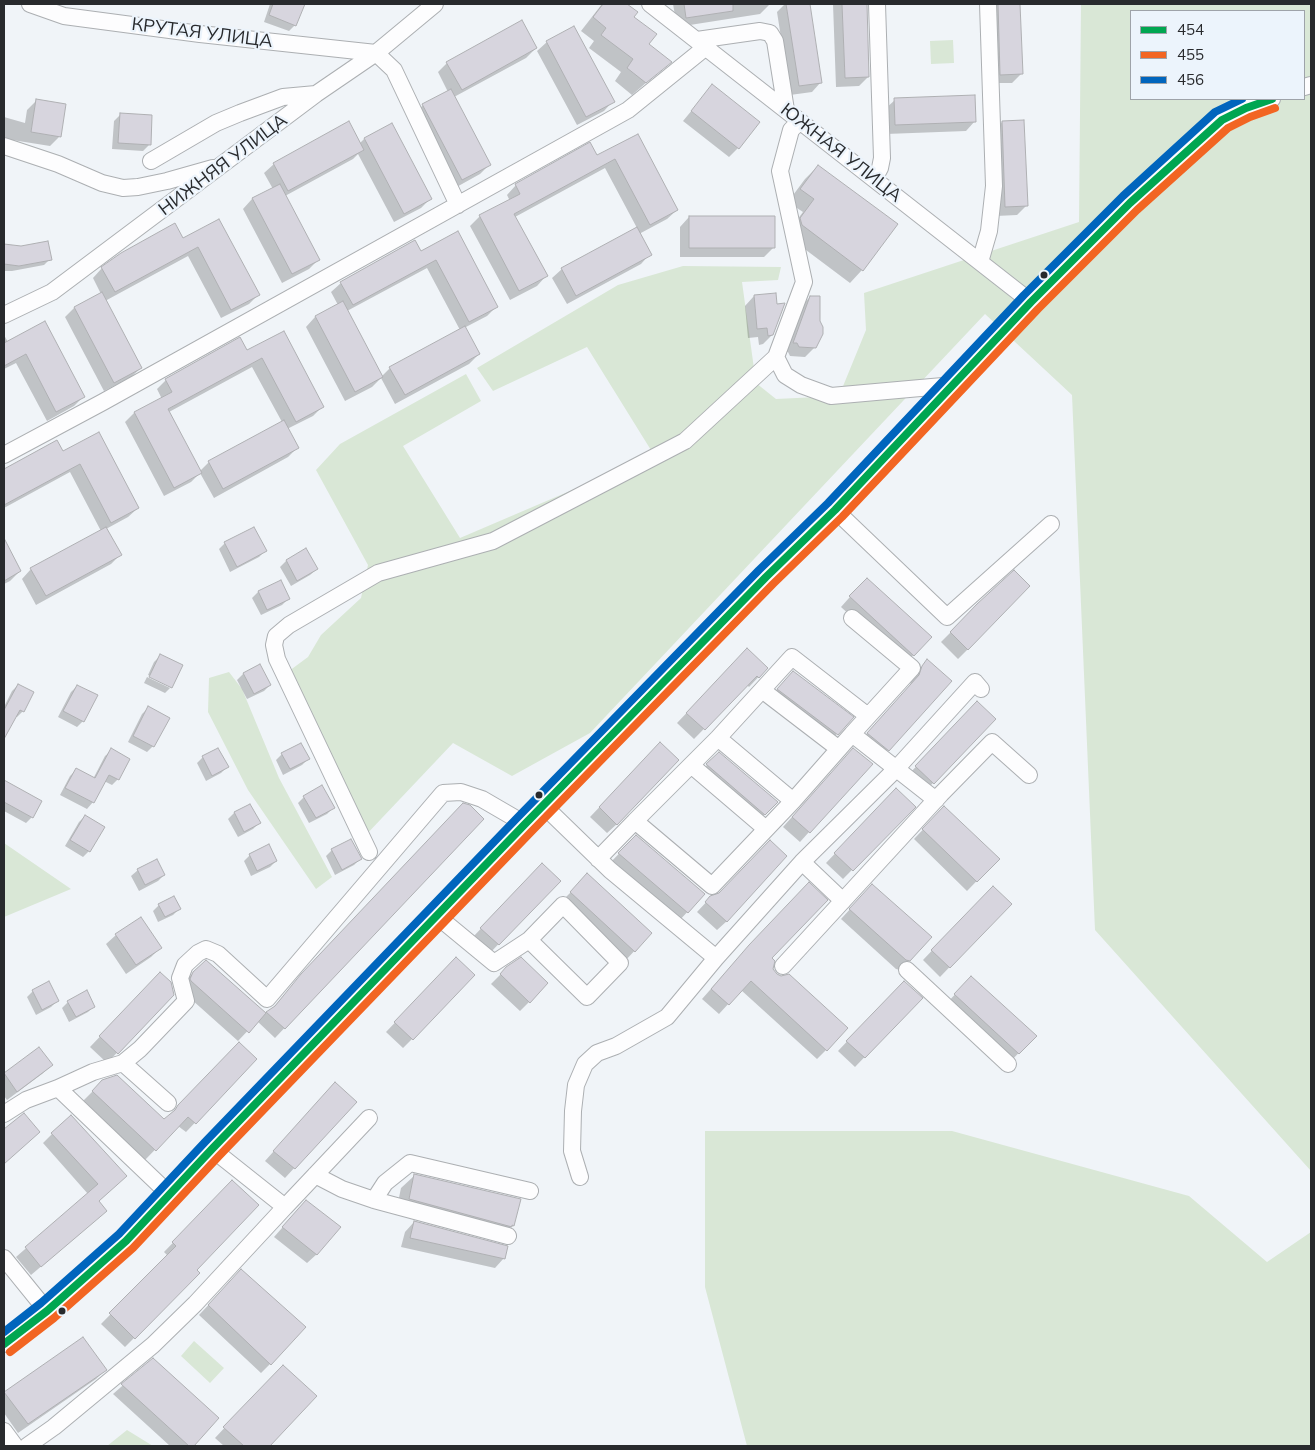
<!DOCTYPE html>
<meta charset="utf-8">
<style>
body{margin:0}
#map{position:relative;width:1315px;height:1450px;overflow:hidden;background:#f0f4f8;font-family:Mulish,sans-serif}
canvas{display:block}
.frame{position:absolute;inset:0;border:5px solid #282a2d;pointer-events:none}
.legend{position:absolute;left:1130px;top:10px;width:175px;height:90px;box-sizing:border-box;background:#ecf4fc;border:1px solid #9ea3a9;margin:0;padding:6px 9px;list-style:none;font-size:15px;color:#282a2d}
.legend li{display:flex;align-items:center;gap:10px;height:25px}
.legend b{width:25px;border:1px solid #9ea3a9}
</style>
<div id="map">
<canvas width="1315" height="1450"></canvas>
<div class="frame"></div>
<ul class="legend">
<li><b style="height:6px;background:#00a651"></b>454</li>
<li><b style="height:6px;background:#f26522"></b>455</li>
<li><b style="height:6px;background:#0065bd"></b>456</li>
</ul>
</div>
<script>
const context = document.querySelector('canvas').getContext('2d');
context.lineJoin = 'round';
function paint(path, color) { context.fillStyle = color; context.fill(path, 'evenodd'); }
const toPath = rows => new Path2D(rows.map(r => 'M' + r).join(''));
function stroke(path, color, width, dash) { context.strokeStyle = color; context.lineWidth = width; context.lineCap = dash ? 'butt' : 'round'; context.setLineDash(dash || []); context.stroke(path); }
function label(font, color, halo, rows, align = 'center') {
  context.font = font + ' Mulish,sans-serif'; context.lineWidth = 4.5; context.setLineDash([]); context.textBaseline = 'middle'; context.strokeStyle = halo; context.fillStyle = color; for (const [text, x, y, turn = 0] of rows) {
    context.save(); context.translate(x, y); context.rotate((+turn || 0) * Math.PI / 180); context.textAlign = isNaN(turn) ? turn : align; if (halo) context.strokeText(text, 0, 0); context.fillText(text, 0, 0); context.restore();
  }
}
paint(toPath([
 [1081,4,1311,4,1311,1171,1095,930,1072,395,985,314,590,733,512,776,453,743,364,837,285,674,308,657,321,635,361,598,368,565,316,470,340,444,466,374,481,401,403,446,460,538,654,455,587,347,493,391,477,368,618,285,683,266,781,267,778,280,742,282,756,383,776,399,839,396,866,330,864,293,1079,222],
 [1131,11,1304,11,1304,99,1131,99],
 [953,40,954,63,931,64,930,41],
 [229,672,242,689,279,778,332,877,316,889,248,790,208,712,209,678],
 [4,843,71,889,4,917],
 [705,1131,952,1131,1189,1196,1267,1262,1311,1232,1311,1446,747,1446,705,1287],
 [194,1341,224,1368,210,1383,181,1356],
 [127,1430,153,1446,107,1446]
]), '#d9e7d6');
paint(toPath([
 [270,4,303,4,295,25,289,31,264,22],
 [602,4,625,4,636,12,632,17,647,44,670,62,632,95,615,81,621,72,589,48,594,41,581,31],
 [673,4,769,4,769,5,760,14,677,27],
 [785,4,809,4,821,82,812,92,790,95,777,12],
 [833,4,866,4,868,77,859,86,836,87],
 [988,4,1019,4,1022,73,1012,83,991,83],
 [547,42,613,101,604,111,577,125,537,51],
 [536,48,526,58,454,97,489,165,480,174,453,189,414,115,423,105,448,92,438,72,447,63],
 [712,86,738,148,729,157,683,121],
 [37,100,59,137,50,146,6,139,4,141,4,117,25,123,27,110],
 [895,100,975,121,966,131,886,134,885,109],
 [120,115,149,145,143,151,112,149,114,121],
 [1002,122,1026,206,1017,215,996,216,993,132],
 [638,136,677,210,667,219,639,234,650,254,641,264,567,304,552,278,562,269,637,228,605,168,515,217,546,276,537,286,510,300,470,226,480,216,510,201,507,195,516,185,597,157],
 [364,139,431,198,421,208,394,222,358,154,353,159,285,196,319,259,309,269,282,283,243,209,252,199,273,189,264,173,274,164,359,144],
 [818,166,862,270,850,283,790,238,788,232,803,212,788,202,805,179],
 [689,217,774,247,764,257,680,257,680,227],
 [219,221,258,295,249,304,221,318,188,256,105,301,141,368,131,377,104,391,65,317,74,308,101,294,93,278,102,268,183,240],
 [457,233,496,307,487,316,464,328,479,354,469,364,395,404,381,378,372,387,345,401,306,327,315,317,338,305,331,292,341,283,421,252],
 [427,268,460,330,390,368,381,377,347,311],
 [4,245,21,247,50,259,44,265,12,271,4,271],
 [754,296,772,335,763,344,759,345,758,337,748,338,745,306],
 [810,297,815,347,805,357,790,356,788,352,784,352,801,306],
 [44,323,83,397,74,406,47,421,16,363,4,369,4,335,8,342],
 [283,332,322,407,313,416,287,429,297,448,288,457,214,498,200,473,191,482,164,496,125,422,134,413,162,399,157,389,166,380,247,351],
 [252,367,282,422,209,462,200,471,169,412],
 [99,434,138,508,128,517,106,529,120,555,111,564,36,605,22,579,31,569,101,531,70,472,4,508,4,470,56,442,62,453],
 [4,541,20,571,10,581,4,584],
 [225,543,265,551,259,557,230,572,219,549],
 [306,550,317,569,310,575,291,586,280,567,286,561],
 [280,581,288,599,282,605,261,615,252,598,258,592],
 [857,589,930,637,904,665,841,607],
 [978,605,968,649,958,659,941,642],
 [160,656,171,687,170,688,170,686,148,675,154,662],
 [738,659,767,668,749,687,747,685,694,739,677,723],
 [928,661,888,750,879,759,858,743,910,686,912,676],
 [260,666,270,685,264,691,247,699,237,680,243,674],
 [147,677,170,688,165,693,144,683],
 [784,682,852,718,827,744,768,699],
 [18,685,23,711,17,717,15,716,4,736,4,707,12,691],
 [77,686,83,721,77,727,58,717,71,692],
 [148,708,153,746,147,752,128,742,142,714],
 [968,713,933,783,924,792,907,776],
 [112,750,118,779,112,785,104,781,93,802,87,809,60,795,70,776,76,770,93,779,105,756],
 [651,753,617,824,607,833,590,817],
 [719,753,777,802,755,824,697,775],
 [282,754,308,759,302,765,283,775,276,760],
 [203,757,227,767,221,773,206,781,197,763],
 [844,759,809,832,800,842,783,827],
 [4,782,41,802,32,817,26,823,4,811],
 [304,797,333,808,327,814,309,823,298,803],
 [887,799,914,807,843,879,826,863],
 [250,805,259,823,253,829,238,837,228,819,234,813],
 [85,816,89,851,83,857,65,846,79,822],
 [935,817,998,859,967,891,914,839],
 [482,819,275,1038,257,1021,238,1041,182,991,184,982,204,962,208,962,265,1014,272,1009,292,986],
 [636,836,704,894,678,922,610,863],
 [332,850,360,859,354,865,335,875,326,856],
 [250,855,276,861,270,867,251,876,244,861],
 [138,870,164,875,158,881,139,891,131,876],
 [533,874,559,881,489,954,472,938],
 [578,885,651,933,625,961,561,902],
 [863,895,909,960,900,970,896,969,841,919],
 [711,897,727,921,717,930,697,912],
 [983,897,1010,904,940,977,923,960],
 [159,905,179,909,173,915,158,922,153,911],
 [116,935,160,948,151,957,126,974,106,944],
 [740,956,770,959,772,969,826,1050,817,1059,741,990,719,1014,702,999],
 [447,968,412,1039,403,1048,386,1032],
 [507,968,529,1002,520,1011,491,984],
 [151,983,173,995,107,1063,90,1047],
 [962,987,1035,1036,1009,1063,945,1005],
 [33,991,57,1001,51,1007,36,1015,27,997],
 [894,992,921,998,855,1067,838,1051],
 [68,1002,94,1006,88,1012,69,1022,62,1008],
 [39,1048,52,1065,42,1074,7,1100,4,1096,4,1075],
 [229,1053,256,1059,186,1132,178,1126,145,1160,83,1101,103,1081,164,1121],
 [326,1093,355,1102,285,1178,265,1161],
 [52,1134,125,1176,98,1202,96,1220,31,1275,16,1257,88,1194,43,1143],
 [414,1176,513,1225,500,1238,396,1212,401,1188],
 [223,1191,195,1270,199,1273,125,1347,101,1324,168,1256,164,1252],
 [306,1201,317,1254,307,1263,274,1237],
 [414,1222,504,1258,495,1268,401,1247,405,1232],
 [232,1280,270,1364,261,1373,199,1315],
 [153,1359,218,1418,192,1446,170,1446,113,1394],
 [105,1370,96,1379,18,1433,4,1413,5,1393],
 [273,1376,315,1396,269,1446,224,1446,215,1438]
]), '#0003');
const building = toPath([
 [273,4,305,4,296,26,269,15,273,4],
 [603,4,627,4,638,12,634,17,657,34,649,44,672,62,646,83,627,68,633,59,601,35,606,28,593,17,603,4],
 [684,4,733,4,733,11,686,18,684,4],
 [786,4,810,4,822,83,799,86,786,4],
 [842,4,867,4,869,77,845,78,842,4],
 [998,4,1020,4,1023,74,1000,75,998,4],
 [522,20,537,48,462,90,446,62,522,20],
 [574,26,615,102,586,117,546,41,574,26],
 [712,84,760,122,739,149,691,111,712,84],
 [451,89,491,165,462,180,422,104,451,89],
 [975,95,976,122,895,125,894,98,975,95],
 [36,99,66,104,61,137,31,132,36,99],
 [120,113,152,115,151,145,118,143,120,113],
 [1024,120,1028,206,1005,207,1002,121,1024,120],
 [349,121,364,150,288,191,273,163,349,121],
 [392,123,432,199,404,214,364,138,392,123],
 [638,134,678,210,650,225,615,159,514,214,548,276,519,291,479,215,520,194,515,184,590,142,597,155,638,134],
 [818,165,898,224,863,271,802,225,800,218,814,199,800,189,818,165],
 [280,184,320,260,292,274,252,198,280,184],
 [689,216,775,216,775,248,689,248,689,216],
 [219,219,260,295,231,310,198,247,115,292,101,267,121,253,175,223,183,238,219,219],
 [637,227,652,255,576,296,561,268,637,227],
 [458,231,498,307,469,322,436,260,353,305,340,282,415,240,421,251,458,231],
 [48,241,52,260,19,266,4,264,4,244,21,246,48,241],
 [102,292,142,368,114,383,74,307,102,292],
 [776,293,777,304,785,303,773,335,768,336,767,328,757,329,754,295,776,293],
 [810,296,820,296,820,321,823,327,823,334,816,348,799,347,797,343,793,343,810,296],
 [343,301,383,377,355,392,315,316,343,301],
 [45,321,85,397,56,412,26,354,4,366,4,343,45,321],
 [465,326,480,354,405,395,389,367,465,326],
 [284,331,324,407,296,422,262,358,168,409,202,473,174,488,134,412,172,392,165,379,240,337,247,350,284,331],
 [284,420,299,448,223,489,208,461,284,420],
 [99,432,139,508,111,523,80,464,4,505,4,469,57,440,63,451,99,432],
 [106,527,122,555,46,596,30,568,106,527],
 [254,527,267,551,237,567,224,542,254,527],
 [4,538,21,571,4,581,4,538],
 [306,548,318,569,297,581,286,560,306,548],
 [1014,570,1030,586,968,650,950,632,977,604,1014,570],
 [867,578,932,637,914,656,849,596,867,578],
 [281,580,290,599,267,610,258,591,281,580],
 [747,648,768,668,759,678,757,676,705,730,686,713,747,648],
 [160,654,183,665,172,688,149,677,160,654],
 [927,659,952,681,889,751,867,733,919,675,922,666,927,659],
 [260,664,271,685,254,694,243,673,260,664],
 [793,671,854,717,838,735,777,689,793,671],
 [18,684,34,692,24,712,20,710,4,739,4,710,18,684],
 [77,685,98,695,84,722,63,711,77,685],
 [977,701,996,719,934,784,915,766,977,701],
 [148,706,170,718,154,747,133,736,148,706],
 [660,742,679,760,617,825,599,807,660,742],
 [301,743,310,759,290,769,281,753,301,743],
 [111,748,130,759,119,780,109,775,94,803,65,788,76,768,95,778,111,748],
 [218,748,229,767,212,776,202,756,218,748],
 [853,748,873,764,810,833,792,817,853,748],
 [719,752,778,802,765,815,706,764,719,752],
 [4,780,42,801,33,818,4,802,4,780],
 [322,785,335,808,316,818,303,796,322,785],
 [896,788,916,807,853,871,834,853,896,788],
 [463,803,470,805,484,819,285,1029,266,1012,275,1006,301,974,463,803],
 [250,804,261,823,244,832,234,812,250,804],
 [944,806,1000,859,977,882,922,829,944,806],
 [85,815,105,827,90,852,70,840,85,815],
 [636,835,705,894,688,913,618,853,636,835],
 [351,839,362,859,342,870,331,849,351,839],
 [770,840,787,856,727,922,705,902,710,896,719,893,770,840],
 [269,844,277,861,257,871,249,854,269,844],
 [157,859,165,875,145,885,137,869,157,859],
 [542,863,561,881,499,945,480,928,542,863],
 [587,873,652,933,635,952,570,892,587,873],
 [809,882,828,900,772,958,775,961,773,969,777,974,781,976,789,974,848,1028,827,1051,751,981,729,1005,711,989,749,945,809,882],
 [872,884,932,937,910,961,906,960,849,909,872,884],
 [993,886,1012,904,950,968,931,950,993,886],
 [174,896,181,909,165,917,158,904,174,896],
 [141,917,162,948,136,965,115,934,141,917],
 [456,957,475,975,413,1040,394,1022,456,957],
 [521,957,548,983,530,1003,500,974,506,967,521,957],
 [206,960,266,1013,249,1033,191,981,190,979,193,972,206,960],
 [160,972,171,982,174,995,118,1054,99,1036,160,972],
 [971,976,1037,1036,1019,1054,954,994,971,976],
 [49,981,59,1001,42,1010,32,990,49,981],
 [904,981,923,998,865,1058,846,1041,904,981],
 [87,990,95,1007,76,1017,67,1001,87,990],
 [239,1042,257,1059,196,1124,188,1117,156,1151,92,1091,102,1080,117,1075,164,1119,175,1110,178,1105,239,1042],
 [39,1047,53,1065,17,1092,4,1073,39,1047],
 [335,1082,357,1102,295,1169,273,1151,335,1082],
 [24,1113,40,1132,4,1164,4,1129,24,1113],
 [71,1115,127,1176,99,1201,107,1211,41,1267,25,1247,98,1184,51,1133,71,1115],
 [414,1174,521,1199,514,1226,512,1225,512,1227,409,1199,414,1174],
 [232,1180,259,1205,197,1270,200,1273,135,1339,109,1313,176,1246,172,1242,232,1180],
 [306,1200,341,1227,317,1255,282,1227,306,1200],
 [414,1221,508,1246,505,1259,410,1238,414,1221],
 [241,1269,306,1327,271,1365,208,1305,241,1269],
 [83,1337,107,1370,28,1424,4,1392,83,1337],
 [153,1358,219,1418,194,1446,189,1446,121,1384,153,1358],
 [283,1365,317,1396,270,1446,244,1446,223,1427,283,1365]
]);
paint(building, '#d7d5de');
stroke(building, '#afb0b3', 1);
const minor = toPath([
 [30,4,64,16,200,34,376,53,394,70,458,205],
 [650,4,1031,302],
 [697,40,760,31,770,33,775,41,786,110],
 [1304,87,1311,85],
 [4,146,58,164,102,183,123,188,138,187,167,181,213,168],
 [151,161,216,123,240,113,283,97,316,94],
 [874,179,880,168,882,158,877,4],
 [980,262,989,231,994,186,988,4],
 [4,315,52,292,316,94,376,53,435,4],
 [776,357,785,375,801,385,831,396,954,385],
 [4,455,103,402,628,110,706,47],
 [835,510,947,617,1051,524],
 [852,618,912,668,852,734,936,800],
 [762,690,839,749],
 [852,734,793,801,712,886,635,821,718,738,792,657,868,716],
 [718,738,793,801],
 [691,765,766,829],
 [544,806,610,870,716,958,667,1017,616,1046,597,1053,585,1064,576,1085,573,1111,572,1151,580,1177],
 [369,852,277,659,274,645,276,636,289,625,378,573,493,541,685,441,776,357,804,282,780,171,791,130,800,121],
 [598,859,635,821],
 [802,862,843,901],
 [437,916,494,963,529,940,587,997,620,963,563,905,529,940],
 [716,958,802,862,896,769,975,682,981,689],
 [783,966,941,794,992,742,1029,775],
 [907,970,1008,1064],
 [123,1063,168,1103],
 [58,1088,93,1072,123,1063,140,1049,186,1001,180,978,185,965,198,953,206,949,218,954,267,999,443,793,461,792,482,799,525,824],
 [4,1114,26,1100,58,1088,169,1194],
 [315,1175,342,1189,374,1200,508,1236],
 [374,1200,385,1183,410,1163,530,1191],
 [285,1207,369,1118],
 [4,1258,47,1311],
 [4,1344,47,1311,126,1241,212,1149,525,824,766,577,835,510,1031,302,1130,203,1184,153,1222,120,1246,108,1272,99],
 [4,1431,15,1446],
 [27,1446,54,1427,153,1345,195,1304,285,1207,212,1149]
]);
stroke(minor, '#acafb2', 18);
stroke(minor, '#fdfdfe', 16);
stroke(toPath([
 [4,1344,47,1311,126,1241,212,1149,525,824,766,577,835,510,1031,302,1130,203,1222,120,1246,108,1272,99]
]), '#00a651', 8);
stroke(toPath([
 [10,1352,54,1318,133,1248,219,1156,532,831,773,584,842,517,1038,309,1137,210,1228,128,1250,117,1275,108]
]), '#f26522', 8);
stroke(toPath([
 [4,1332,41,1303,119,1234,205,1142,518,817,759,570,828,503,1024,295,1123,196,1215,112,1242,99]
]), '#0065bd', 8);
for (const [x, y, r, color] of [
 [1044,275,4.5,"#282a2d"],
 [539,795,4.5,"#282a2d"],
 [62,1311,4.5,"#282a2d"]
]) { const dot = new Path2D(); dot.arc(x, y, r, 0, 2 * Math.PI); context.fillStyle = color; context.fill(dot); stroke(dot, '#ecf4fc', 2); }
label('18px', '#282a2d', '#ecf4fc', [
 ["КРУТАЯ УЛИЦА",202,33,7],
 ["ЮЖНАЯ УЛИЦА",841,153,38],
 ["НИЖНЯЯ УЛИЦА",223,165,-37]
]);
</script>
